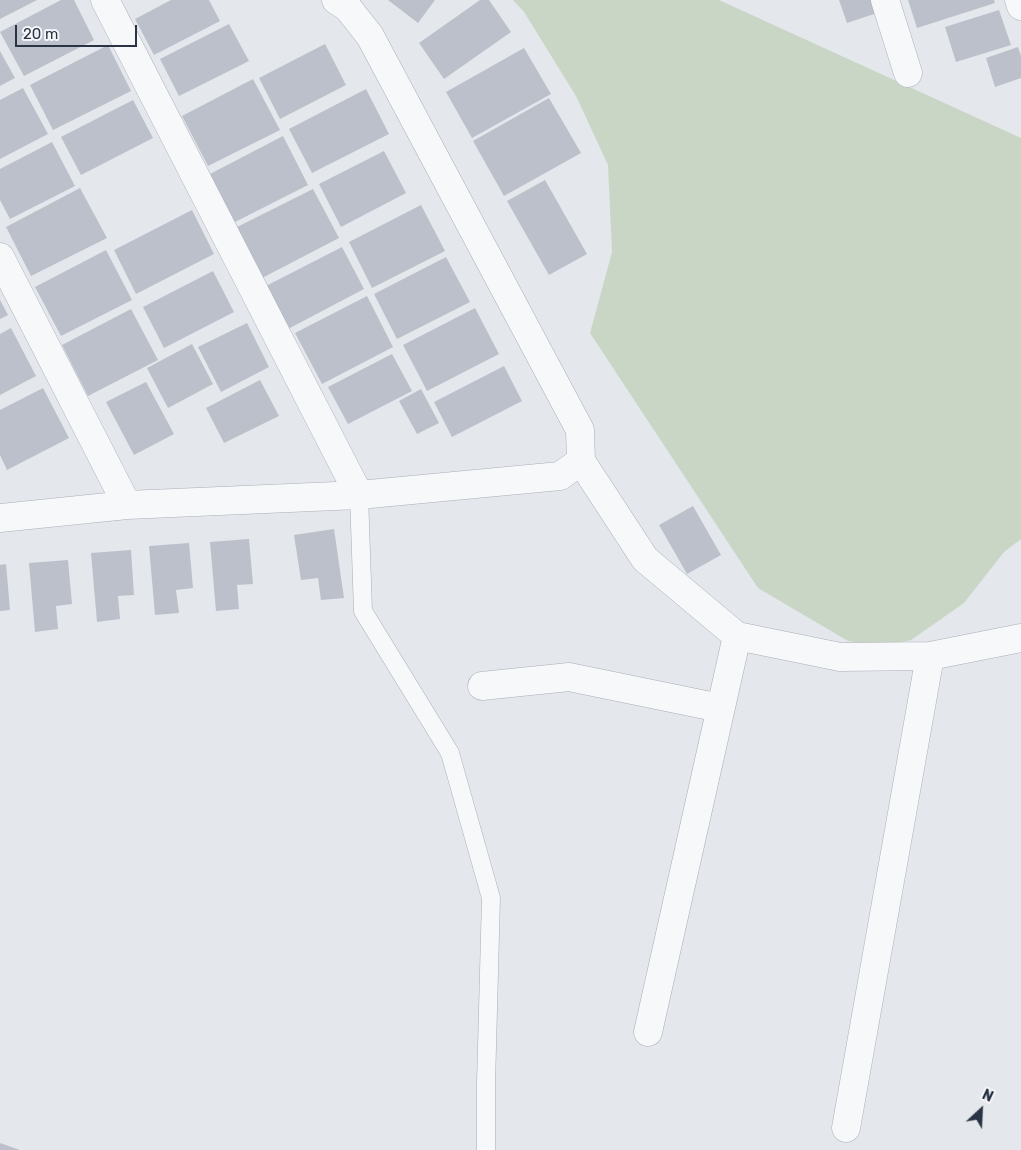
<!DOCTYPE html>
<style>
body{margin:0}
#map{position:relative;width:1021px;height:1150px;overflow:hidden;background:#e4e7ec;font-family:Rubik,sans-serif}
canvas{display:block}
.north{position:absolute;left:956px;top:1085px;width:50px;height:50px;-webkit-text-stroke:4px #f4f6f9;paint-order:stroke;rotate:25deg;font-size:14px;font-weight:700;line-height:20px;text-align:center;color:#2b3445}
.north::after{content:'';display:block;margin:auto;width:18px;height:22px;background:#2b3445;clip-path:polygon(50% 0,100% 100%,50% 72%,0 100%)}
.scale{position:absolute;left:15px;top:25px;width:122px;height:22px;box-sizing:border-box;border:2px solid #2b3445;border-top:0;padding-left:6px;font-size:15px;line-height:18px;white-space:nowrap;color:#2b3445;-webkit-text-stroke:4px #f4f6f9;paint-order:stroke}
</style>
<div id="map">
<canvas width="1021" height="1150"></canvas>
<div class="north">N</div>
<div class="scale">20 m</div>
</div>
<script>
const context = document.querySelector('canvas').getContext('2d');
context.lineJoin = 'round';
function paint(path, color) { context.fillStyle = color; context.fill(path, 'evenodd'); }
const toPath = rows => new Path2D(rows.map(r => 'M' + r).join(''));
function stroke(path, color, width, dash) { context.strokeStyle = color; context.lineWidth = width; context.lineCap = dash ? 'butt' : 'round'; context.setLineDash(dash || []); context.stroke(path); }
paint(toPath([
 [513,0,719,0,1021,138,1021,539,1004,552,964,603,911,640,879,646,848,641,758,588,590,333,612,252,608,165,576,96,524,12]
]), '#c9d6c5');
paint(toPath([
 [0,0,37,0,0,19],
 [61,0,74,0,94,40,24,76,0,32],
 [171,0,209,0,220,21,154,55,135,19],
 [388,0,435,0,418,23],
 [480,0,489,0,511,32,444,79,419,43],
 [839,0,872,0,877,13,847,23],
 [908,0,994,0,995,3,917,28],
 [999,10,1011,45,956,62,945,27],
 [229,24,249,61,179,96,160,59],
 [325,44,346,85,280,119,259,78],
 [108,45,131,91,53,130,30,85],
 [1018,47,1021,56,1021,78,995,87,986,58],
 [524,48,551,94,472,138,446,92],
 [0,51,15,78,0,86],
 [253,79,280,130,208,166,182,116],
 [23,88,48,134,0,159,0,100],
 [366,89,389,134,312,173,289,129],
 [549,98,581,153,504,196,473,141],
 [133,100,153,138,81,175,61,137],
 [283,136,308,185,235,222,210,174],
 [52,142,75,186,10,219,0,200,0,169],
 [384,151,406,193,341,227,319,184],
 [545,180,587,254,549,275,507,201],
 [80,188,107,238,31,276,6,227],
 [313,189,339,238,262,278,235,228],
 [421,205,445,251,372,288,349,242],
 [192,210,214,254,136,294,114,250],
 [342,247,364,289,288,329,266,286],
 [106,250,132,300,61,336,35,287],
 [446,257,470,302,397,339,374,294],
 [213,271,234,312,164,348,143,307],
 [367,296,393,347,322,384,295,333],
 [0,300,8,315,0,319],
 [475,308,499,354,427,391,403,345],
 [131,309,158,360,88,396,62,345],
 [247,323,269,367,221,392,198,347],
 [11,328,36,376,0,395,0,334],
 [192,344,213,384,168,408,147,368],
 [392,354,412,391,348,424,328,387],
 [504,366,522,401,452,437,434,402],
 [260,380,279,416,224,443,206,408],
 [146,382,174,434,134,455,106,402],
 [43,388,69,438,7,470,0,455,0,410],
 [421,389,439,423,417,434,399,401],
 [693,506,721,555,687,574,659,525],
 [334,529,344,598,321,600,318,578,301,580,294,535],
 [249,539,253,584,237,585,239,609,216,611,210,542],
 [189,543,193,588,176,590,179,613,155,615,149,546],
 [131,550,134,595,118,596,120,619,97,622,91,553],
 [68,560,72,604,56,606,58,629,35,632,29,563],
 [6,564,10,610,0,611,0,565],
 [0,1143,20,1150,0,1150]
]), '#bbc0ca');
const service = toPath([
 [359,495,363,611,450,753,491,898,486,1084,486,1150]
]);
const minor = toPath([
 [105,0,359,495],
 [336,0,348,8,370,36,580,430,581,461,645,559,737,636,840,657,930,656,1021,638],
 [885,0,908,73],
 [1019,0,1021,6],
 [0,257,127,505],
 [0,518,127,505,359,495,560,476,581,461],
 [482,686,569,677,720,708],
 [648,1032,737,636],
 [846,1128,930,656]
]);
stroke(service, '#a9aeb7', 19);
stroke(minor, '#a9aeb7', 29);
stroke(service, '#f7f8fa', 18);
stroke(minor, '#f7f8fa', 28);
</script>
